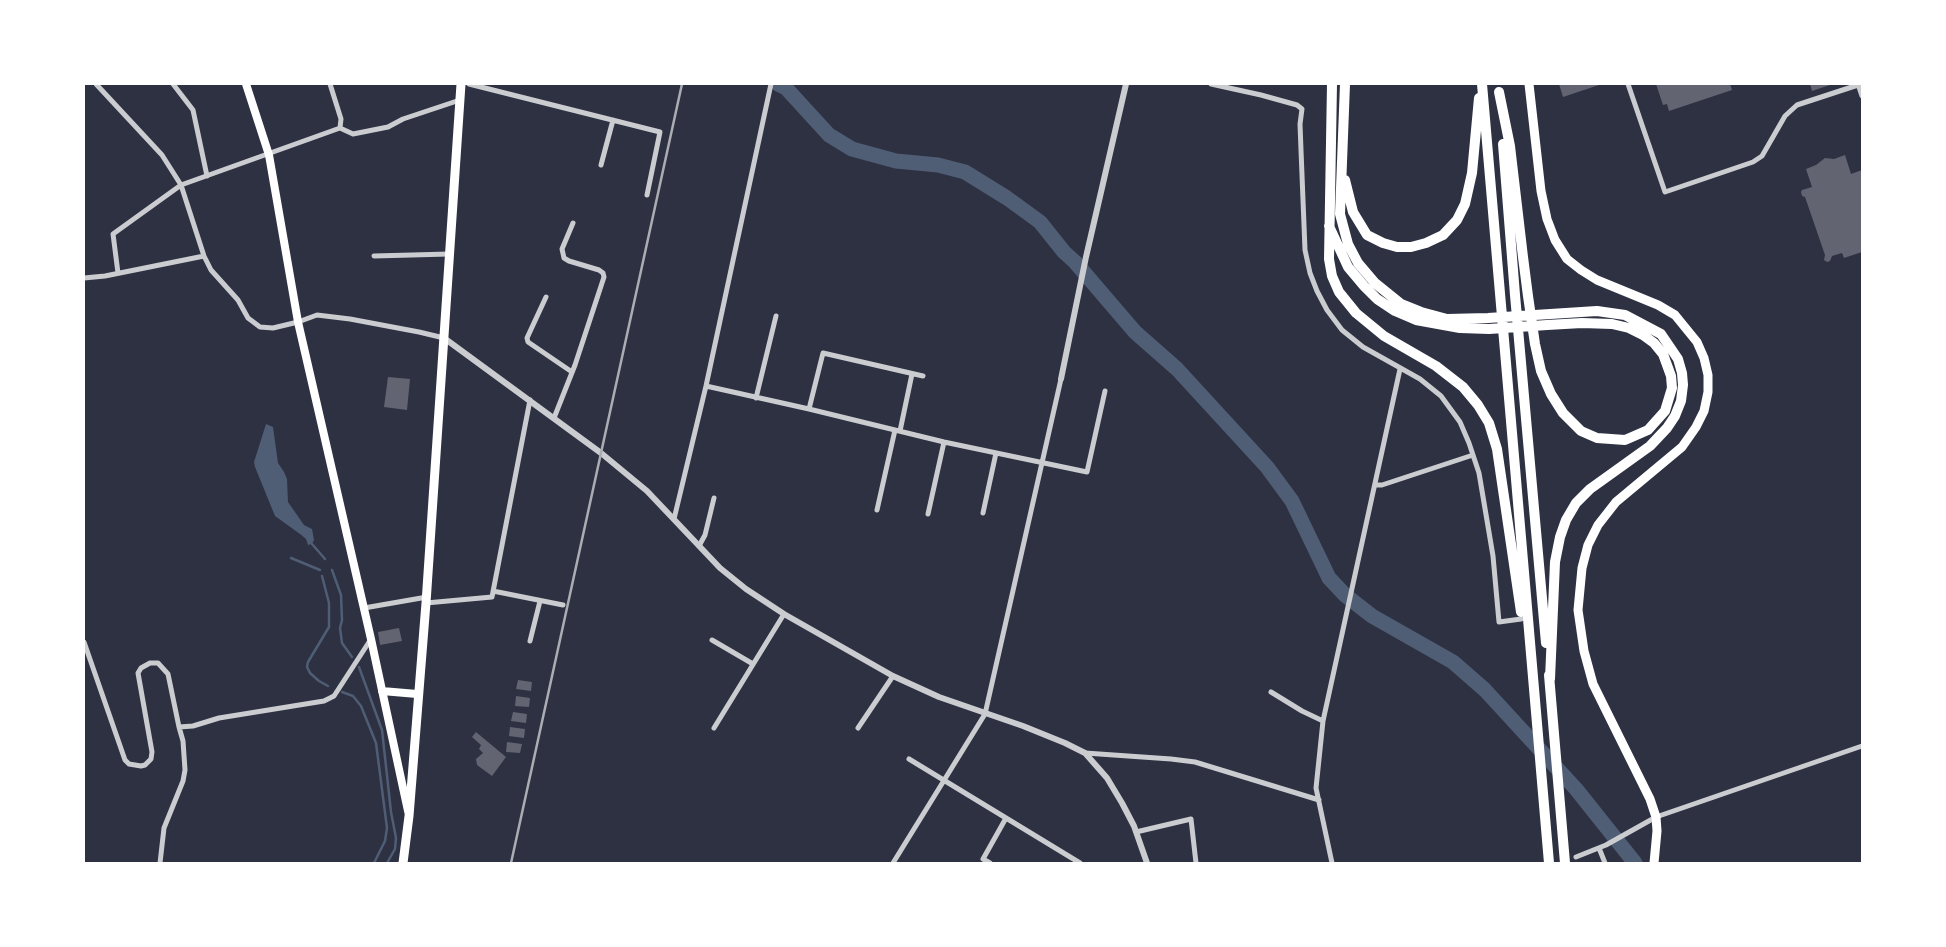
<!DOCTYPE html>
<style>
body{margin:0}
#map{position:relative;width:1946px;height:947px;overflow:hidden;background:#2d3142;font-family:Ubuntu,sans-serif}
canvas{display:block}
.frame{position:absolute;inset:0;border:85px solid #fff;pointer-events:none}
</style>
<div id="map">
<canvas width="1946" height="947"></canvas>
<div class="frame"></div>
</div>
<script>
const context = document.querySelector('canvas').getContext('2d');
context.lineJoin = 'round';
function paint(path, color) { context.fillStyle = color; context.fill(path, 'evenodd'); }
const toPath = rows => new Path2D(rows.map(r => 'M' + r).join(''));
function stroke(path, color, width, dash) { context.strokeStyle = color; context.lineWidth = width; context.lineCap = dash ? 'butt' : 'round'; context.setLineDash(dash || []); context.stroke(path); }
paint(toPath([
 [266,424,273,427,278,463,284,472,287,479,288,502,304,525,312,529,314,540,312,544,308,545,306,539,300,534,275,516,255,467,254,462]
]), '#4f5d75');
stroke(toPath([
 [312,544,325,559],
 [291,558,320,570],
 [332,570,341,595,342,620,340,628,342,643,352,657],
 [322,576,329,603,329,627,308,662,307,667,310,673,319,681,328,686],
 [359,667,382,730,391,812,396,838,395,849,387,863],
 [342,692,353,696,361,706,376,743,387,828,385,841,374,863]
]), '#4f5d75', 2.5);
stroke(toPath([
 [778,84,786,88,829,135,852,149,896,161,938,165,965,172,1007,198,1040,222,1064,252,1075,262,1135,332,1177,369,1267,467,1292,501,1329,578,1345,595,1372,616,1453,662,1485,690,1576,789,1635,863]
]), '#4f5d75', 15);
paint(toPath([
 [1559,84,1602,84,1563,97],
 [1656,84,1730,84,1732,90,1669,111,1667,104,1663,105],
 [1810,84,1833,84,1812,91],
 [1845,155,1851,174,1862,170,1862,252,1844,258,1842,253,1832,256,1830,261,1827,262,1824,260,1825,255,1805,197,1802,196,1801,192,1802,190,1812,187,1806,169,1816,165,1825,158,1834,159],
 [388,377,410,379,407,410,384,407],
 [399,628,402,641,380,645,378,632],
 [518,680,532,682,531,691,516,689],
 [516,696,530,698,529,707,515,706],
 [513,712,527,714,526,723,511,721],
 [510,727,525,729,524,738,509,736],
 [476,732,506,757,492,776,477,765,476,759,483,753,479,749,481,745,472,737],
 [507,742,522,744,520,753,506,752]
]), '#626471');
stroke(toPath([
 [96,84,162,155,181,185,204,256,211,270,238,300,248,318,260,327,273,328,298,322,317,315,350,319,419,332,444,338],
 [173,84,193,110,207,176],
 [330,84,341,119,340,128],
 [469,84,660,132,647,195],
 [1211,84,1261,95,1297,105,1302,109,1300,124,1301,150,1305,250,1310,273,1317,291,1327,310,1342,330,1363,347,1420,379,1441,396,1460,422,1469,443,1479,473,1493,556,1499,622,1521,619],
 [1628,84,1665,192,1753,162,1762,156,1785,116,1797,105,1858,85],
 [1858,84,1862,96],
 [340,128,353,134,388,127,403,119,460,100],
 [601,165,613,120],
 [374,256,449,254],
 [118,273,113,234,181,185,340,128],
 [84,278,105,276,204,256],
 [546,297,527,338,528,342,572,372],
 [706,386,809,409,944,442,1087,472,1105,391],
 [756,398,776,316],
 [809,409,823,353,923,376],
 [554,418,575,365,604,277,603,273,599,270,569,261,564,258,562,249,573,223],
 [900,431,912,374],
 [1375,485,1382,485,1473,455],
 [877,510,895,430],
 [983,513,996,453],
 [928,514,944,442],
 [674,519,706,386,771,84],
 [699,546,705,535,714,498],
 [493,591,563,605],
 [426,603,492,597,530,400],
 [364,608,427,597],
 [712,640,753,664],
 [530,641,540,601],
 [84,642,125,760,129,764,141,766,145,765,151,759,152,752,138,673,141,668,150,663,158,663,168,674,179,727],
 [1271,692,1302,711,1323,721],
 [714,728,784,614],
 [858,728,893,676],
 [1085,753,1171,759,1195,762,1319,800],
 [909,759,1080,863],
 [1136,832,1191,819,1196,863],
 [1599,848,1605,863],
 [1576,857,1606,845,1656,817,1862,746],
 [160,863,164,828,183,781,185,770,183,741,179,727,193,726,219,718,324,701,334,696,371,639],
 [893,863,985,714,1061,379],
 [990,863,983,859,1006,818],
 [1332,863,1316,788,1323,721,1400,369]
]), '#caccd0', 5);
stroke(toPath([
 [444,338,601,453,647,491,720,568,746,589,784,614,893,676,939,697,1023,726,1065,743,1085,753,1107,778,1122,803,1134,826,1147,863],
 [1061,379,1086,257,1126,84]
]), '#caccd0', 6);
stroke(toPath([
 [246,84,269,155,298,322,371,639,408,811],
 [382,691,417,694]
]), '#fff', 8);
stroke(toPath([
 [1529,84,1541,191,1547,219,1555,240,1567,259,1581,270,1597,280,1658,305,1675,315,1697,342,1704,358,1708,375,1708,392,1704,411,1696,427,1682,447,1616,502,1598,525,1588,545,1582,568,1578,610,1584,651,1593,684,1650,799,1656,817,1657,831,1654,863]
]), '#fff', 9);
stroke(toPath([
 [403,863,409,816,426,603,461,84]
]), '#fff', 9);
stroke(toPath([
 [1332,84,1329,259,1332,276,1339,292,1356,313,1384,336,1436,366,1463,387,1478,405,1489,423,1497,449,1521,612],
 [1345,84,1340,214,1348,244,1358,263,1375,283,1401,304,1421,312,1447,319,1488,318,1597,311,1625,315,1661,334,1678,359,1682,373,1683,385,1681,401,1675,416,1667,428,1650,446,1590,489,1576,503,1566,520,1560,537,1555,562,1550,679],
 [1482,84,1549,863],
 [1503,144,1515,295,1546,643],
 [1345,180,1353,212,1367,235,1383,243,1397,247,1411,247,1426,243,1443,235,1457,220,1465,204,1472,173,1479,98],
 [1329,226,1348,267,1364,286,1377,299,1395,311,1416,320,1460,328,1489,329,1547,325,1582,323,1612,324,1629,328,1643,335,1654,343,1663,354,1671,376,1672,388,1665,411,1648,430,1625,440,1597,438,1581,431,1563,413,1551,394,1541,371,1535,344,1528,296,1523,257,1510,146,1499,92],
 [1549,675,1565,863]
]), '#fff', 10);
stroke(toPath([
 [511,863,682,84]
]), '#abadb3', 2.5);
</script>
